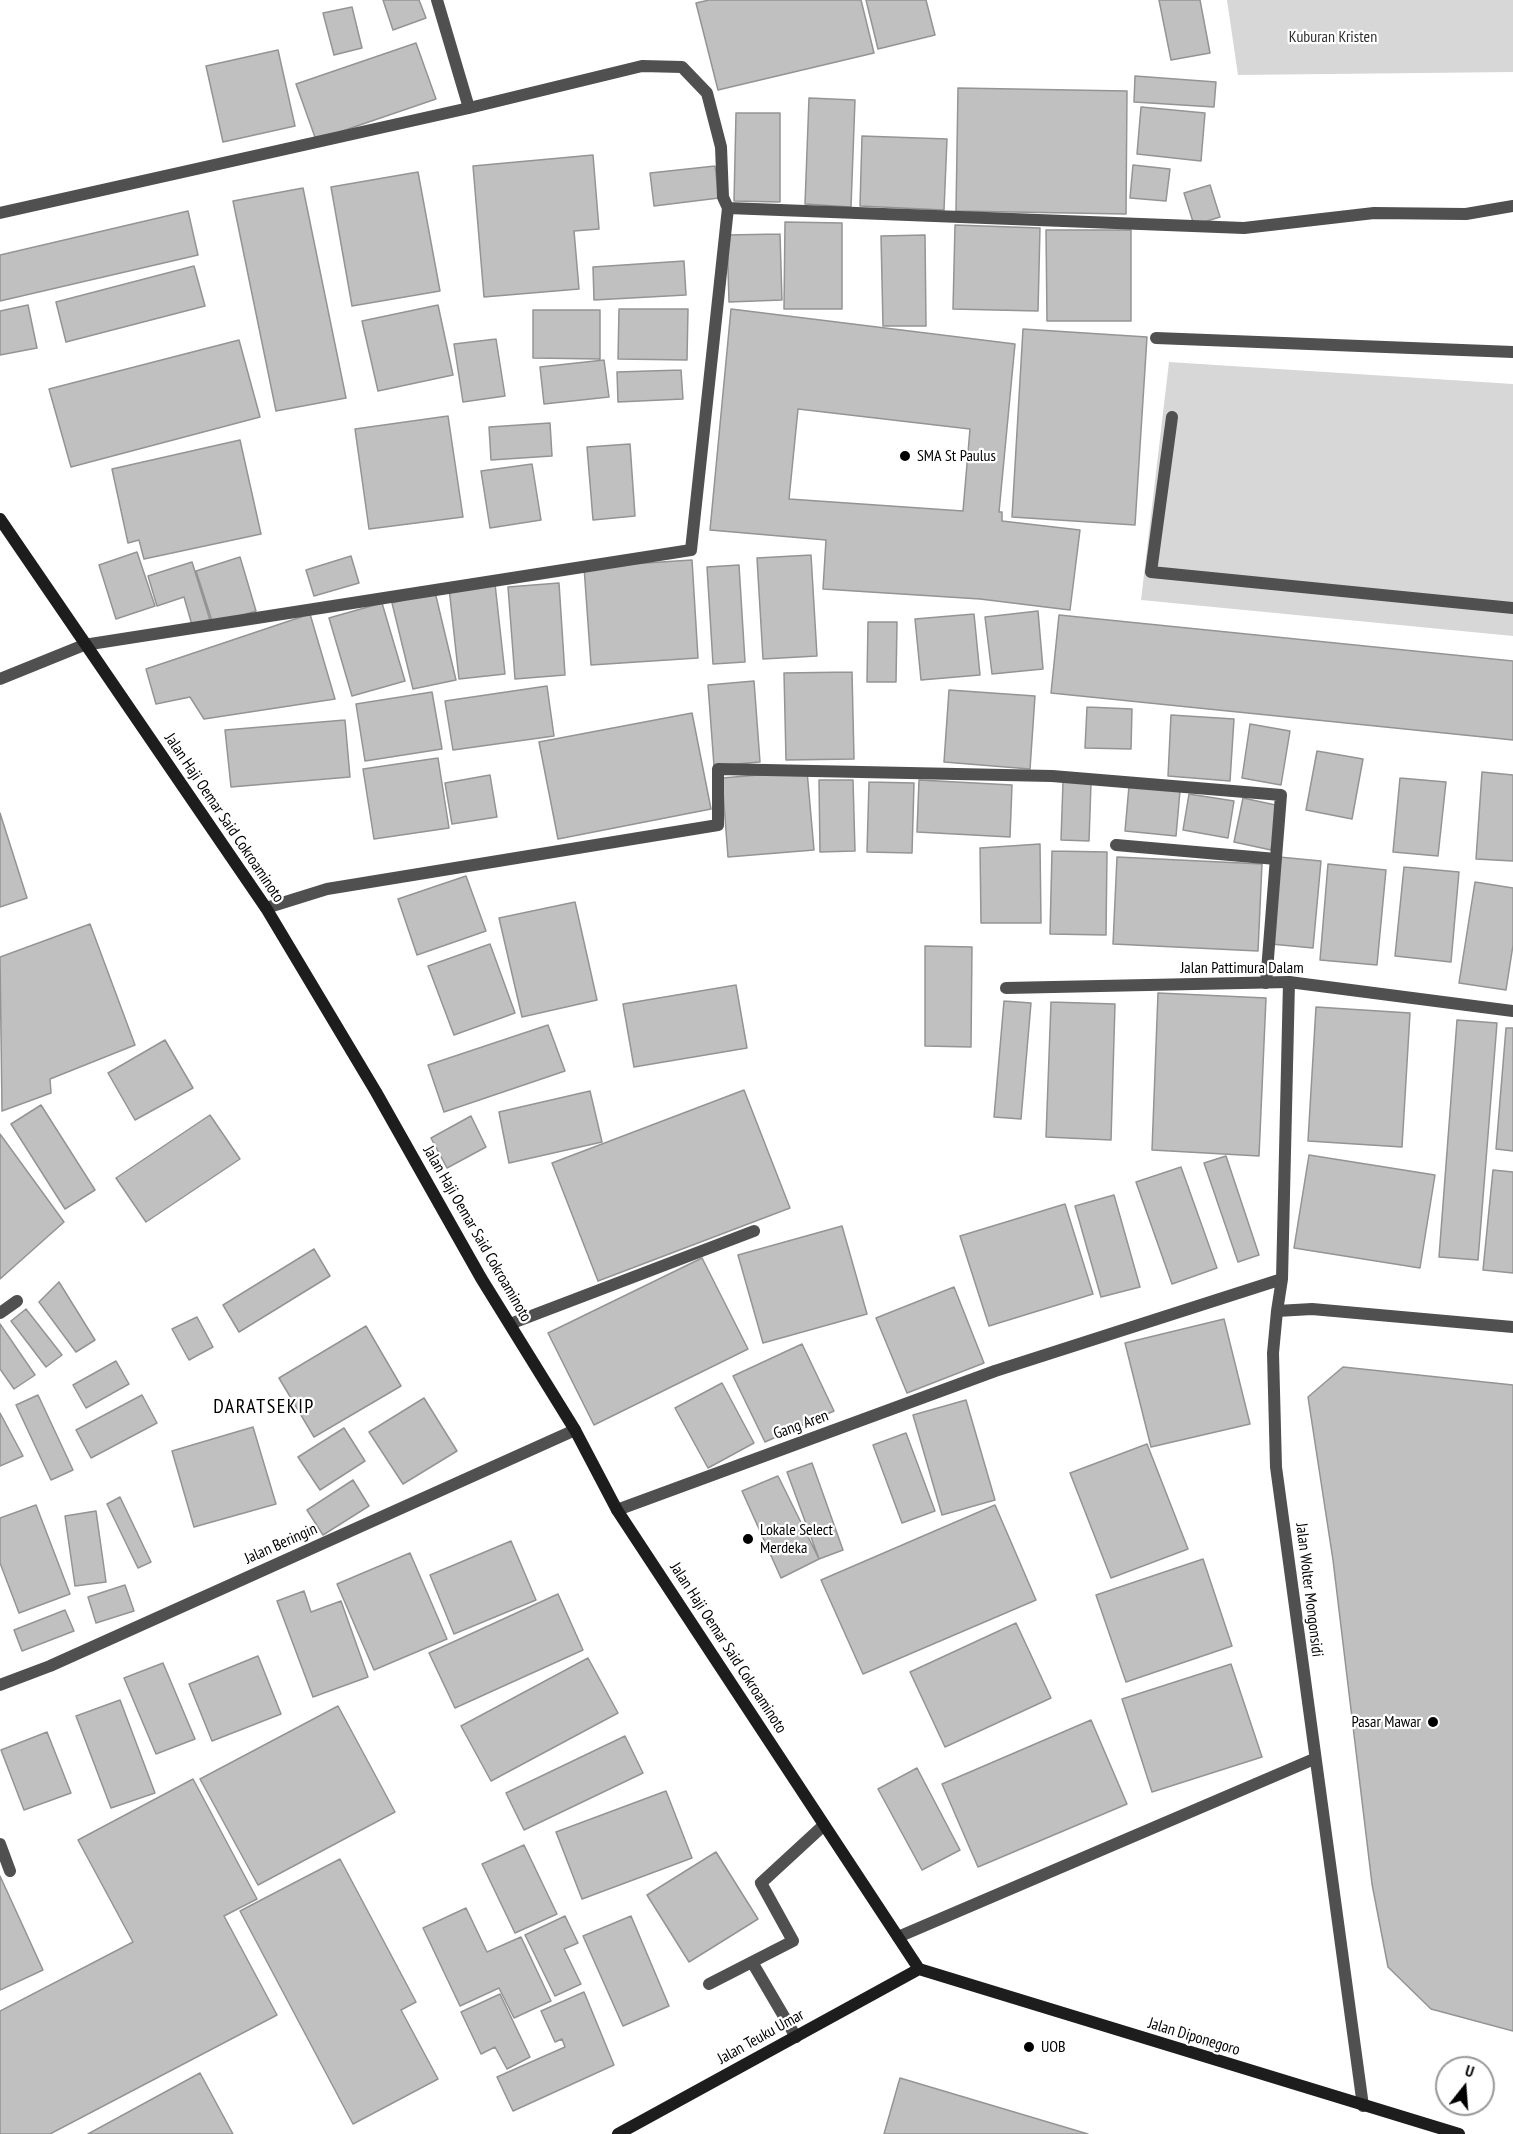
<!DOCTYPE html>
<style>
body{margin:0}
#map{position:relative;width:1513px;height:2134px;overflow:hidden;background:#fff;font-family:"PT Sans Narrow",sans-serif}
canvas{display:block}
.north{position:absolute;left:1435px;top:2056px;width:60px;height:60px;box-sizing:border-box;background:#fff;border:2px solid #999;border-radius:50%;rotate:17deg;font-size:16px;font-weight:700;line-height:24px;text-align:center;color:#000}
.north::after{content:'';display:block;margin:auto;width:21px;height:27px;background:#000;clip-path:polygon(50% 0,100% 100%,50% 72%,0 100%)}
</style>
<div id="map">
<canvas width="1513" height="2134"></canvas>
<div class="north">U</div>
</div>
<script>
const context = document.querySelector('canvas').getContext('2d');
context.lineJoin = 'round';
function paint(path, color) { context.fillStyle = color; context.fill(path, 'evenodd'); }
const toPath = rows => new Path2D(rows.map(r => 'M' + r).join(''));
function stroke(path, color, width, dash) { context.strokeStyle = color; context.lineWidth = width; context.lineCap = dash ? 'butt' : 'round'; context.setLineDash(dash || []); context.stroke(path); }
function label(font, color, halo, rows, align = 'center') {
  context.font = font + ' "PT Sans Narrow",sans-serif'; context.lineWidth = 4.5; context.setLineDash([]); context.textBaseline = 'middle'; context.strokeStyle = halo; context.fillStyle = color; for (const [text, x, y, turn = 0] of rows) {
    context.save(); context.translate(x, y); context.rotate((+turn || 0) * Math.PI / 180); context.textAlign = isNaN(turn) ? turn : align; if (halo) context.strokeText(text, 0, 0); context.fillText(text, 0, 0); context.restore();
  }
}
paint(toPath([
 [1227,0,1513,0,1513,72,1238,75],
 [1169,362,1513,384,1513,636,1141,600]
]), '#d7d7d7');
const building = toPath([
 [383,0,419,0,426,18,393,30,383,0],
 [709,0,861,0,874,53,718,90,696,3,709,0],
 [866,0,926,0,935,35,878,49,866,0],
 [1159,0,1200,0,1210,53,1171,60,1159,0],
 [352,7,362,48,334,55,323,13,352,7],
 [416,43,436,99,316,140,296,84,416,43],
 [278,50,295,126,223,142,206,66,278,50],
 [1135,76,1216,82,1214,107,1134,102,1135,76],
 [958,88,1127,91,1126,214,956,211,958,88],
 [809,98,855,100,851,207,805,204,809,98],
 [1141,107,1205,113,1201,161,1137,154,1141,107],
 [736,113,780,113,780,202,734,201,736,113],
 [862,136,947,139,944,210,860,206,862,136],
 [593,155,599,229,574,231,579,289,484,297,473,166,593,155],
 [1133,165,1170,169,1166,201,1130,198,1133,165],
 [715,166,719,198,654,206,650,173,715,166],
 [418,172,440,291,352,306,331,187,418,172],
 [1210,185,1220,217,1194,225,1184,193,1210,185],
 [303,188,346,398,276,411,233,201,303,188],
 [188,211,198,255,0,301,0,255,188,211],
 [785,222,842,223,842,309,784,309,785,222],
 [955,225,1040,228,1038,311,953,309,955,225],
 [1046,230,1131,230,1131,321,1047,321,1046,230],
 [780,234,782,300,729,302,727,235,780,234],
 [925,235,926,326,883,326,881,236,925,235],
 [684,261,686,295,594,300,593,267,684,261],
 [194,266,205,306,66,342,56,302,194,266],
 [28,305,37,348,0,355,0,311,28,305],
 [438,305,453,375,378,391,362,321,438,305],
 [619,309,688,309,687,360,618,359,619,309],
 [731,309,1015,344,999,512,1002,512,1002,521,1080,530,1070,610,980,599,823,589,826,540,710,530,731,309],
 [798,409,970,429,963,511,789,499,798,409],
 [533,310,600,310,600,359,533,358,533,310],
 [1023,329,1147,337,1135,525,1012,517,1023,329],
 [496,339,505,396,463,402,454,344,496,339],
 [239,340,260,417,71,467,49,389,239,340],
 [604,360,609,397,544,404,540,367,604,360],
 [681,370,683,399,618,402,617,372,681,370],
 [448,416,463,517,369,529,355,429,448,416],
 [550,423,552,456,491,460,489,427,550,423],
 [240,440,261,534,144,559,139,540,128,543,112,469,240,440],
 [630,444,635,516,593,520,587,447,630,444],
 [532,464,541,520,490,528,481,471,532,464],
 [137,552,155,606,116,619,99,565,137,552],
 [811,555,817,656,763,659,757,558,811,555],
 [351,556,359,583,314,596,306,570,351,556],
 [240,557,256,611,213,624,196,571,240,557],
 [692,560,698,658,591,665,584,567,692,560],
 [192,562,210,620,192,625,184,597,157,606,148,576,192,562],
 [739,565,745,662,713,664,707,567,739,565],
 [559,583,565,675,515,679,508,587,559,583],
 [495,584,505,674,459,679,449,588,495,584],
 [435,592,456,680,413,689,392,603,435,592],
 [382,603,405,681,352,696,329,618,382,603],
 [1038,611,1043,669,992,674,985,617,1038,611],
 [310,614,335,699,204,719,190,697,156,704,146,669,310,614],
 [974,614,980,675,921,680,915,619,974,614],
 [1059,615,1513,661,1513,740,1051,693,1059,615],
 [868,622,897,622,896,682,867,682,868,622],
 [852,672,854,759,786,760,784,673,852,672],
 [754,681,760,762,714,766,708,685,754,681],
 [547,686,554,736,453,750,445,701,547,686],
 [949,690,1035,696,1030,769,944,762,949,690],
 [432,692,442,749,365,761,356,704,432,692],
 [1087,707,1132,709,1131,749,1085,748,1087,707],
 [692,713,711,809,558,839,539,742,692,713],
 [1171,715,1234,719,1230,781,1168,776,1171,715],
 [345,720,350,777,231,787,225,730,345,720],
 [1250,724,1290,731,1281,785,1242,778,1250,724],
 [1317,751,1363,759,1352,819,1306,810,1317,751],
 [438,758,449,828,374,839,363,769,438,758],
 [807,771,814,850,728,857,722,778,807,771],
 [1482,772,1513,775,1513,861,1476,859,1482,772],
 [490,775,497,817,452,824,445,783,490,775],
 [1400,778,1446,782,1438,856,1393,852,1400,778],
 [819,780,853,780,855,851,820,852,819,780],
 [919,780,1012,785,1010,837,917,832,919,780],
 [869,782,914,783,912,853,867,852,869,782],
 [1063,782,1091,783,1089,841,1061,840,1063,782],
 [1129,786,1180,791,1176,836,1125,831,1129,786],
 [1189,794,1234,801,1228,838,1183,830,1189,794],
 [1243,798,1280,806,1271,850,1234,842,1243,798],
 [0,813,27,898,0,907,0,813],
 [1040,844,1041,923,981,923,980,848,1040,844],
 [1052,851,1107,852,1106,935,1050,934,1052,851],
 [1117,857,1262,864,1258,951,1113,944,1117,857],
 [1279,857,1321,861,1313,948,1271,944,1279,857],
 [1328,864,1386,870,1377,965,1320,960,1328,864],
 [1404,867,1459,872,1451,962,1395,956,1404,867],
 [466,876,486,931,417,955,398,899,466,876],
 [1475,882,1513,888,1513,945,1506,990,1459,983,1475,882],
 [575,902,597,1000,522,1017,499,918,575,902],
 [90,924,135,1045,50,1079,51,1093,2,1111,0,957,90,924],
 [490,944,515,1013,454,1035,428,966,490,944],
 [925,946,972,947,971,1047,925,1046,925,946],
 [736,985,747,1048,634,1067,623,1004,736,985],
 [1158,993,1266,998,1259,1156,1152,1150,1158,993],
 [1004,1001,1031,1003,1021,1119,994,1117,1004,1001],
 [1051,1002,1115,1004,1111,1140,1046,1137,1051,1002],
 [1316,1007,1410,1013,1402,1147,1308,1141,1316,1007],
 [1457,1020,1497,1023,1478,1260,1439,1257,1457,1020],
 [548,1025,565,1071,444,1112,428,1065,548,1025],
 [1506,1028,1513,1028,1513,1151,1496,1149,1506,1028],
 [165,1040,193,1088,135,1120,108,1073,165,1040],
 [744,1090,790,1208,598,1281,552,1163,744,1090],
 [590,1091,602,1142,509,1163,499,1112,590,1091],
 [41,1105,95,1190,65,1209,11,1124,41,1105],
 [210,1115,240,1159,146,1222,116,1178,210,1115],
 [471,1116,486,1147,447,1168,431,1138,471,1116],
 [0,1134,64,1222,0,1279,0,1134],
 [1309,1155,1435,1175,1420,1268,1294,1248,1309,1155],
 [1226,1156,1259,1255,1238,1262,1204,1163,1226,1156],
 [1181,1167,1217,1268,1172,1284,1136,1182,1181,1167],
 [1493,1170,1513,1172,1513,1273,1483,1270,1493,1170],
 [1114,1195,1140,1287,1101,1297,1075,1206,1114,1195],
 [1065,1204,1093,1294,989,1326,960,1236,1065,1204],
 [842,1226,867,1314,763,1343,738,1255,842,1226],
 [314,1249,330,1276,239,1332,223,1305,314,1249],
 [702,1258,748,1349,594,1425,548,1333,702,1258],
 [59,1282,95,1340,76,1352,39,1302,59,1282],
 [954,1287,984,1363,907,1393,876,1318,954,1287],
 [26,1309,62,1355,46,1367,11,1321,26,1309],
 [197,1317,213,1347,189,1360,172,1329,197,1317],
 [1224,1319,1250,1424,1151,1447,1125,1343,1224,1319],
 [0,1324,35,1375,14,1389,0,1369,0,1324],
 [366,1326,401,1386,314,1437,279,1378,366,1326],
 [802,1344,834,1411,765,1442,733,1376,802,1344],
 [116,1361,129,1384,86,1408,73,1385,116,1361],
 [1343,1367,1513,1385,1513,2031,1431,2009,1388,1967,1372,1884,1333,1560,1308,1397,1343,1367],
 [722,1383,754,1443,708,1468,675,1408,722,1383],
 [38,1395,73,1470,51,1480,16,1405,38,1395],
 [142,1395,157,1423,91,1458,76,1430,142,1395],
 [424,1398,457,1451,403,1484,369,1432,424,1398],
 [966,1400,995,1500,942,1515,913,1415,966,1400],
 [0,1413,23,1456,0,1466,0,1413],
 [253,1427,276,1504,194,1527,172,1451,253,1427],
 [344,1428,365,1461,320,1490,298,1457,344,1428],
 [906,1433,935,1511,902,1523,873,1445,906,1433],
 [1147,1444,1188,1549,1111,1578,1070,1473,1147,1444],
 [812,1463,843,1550,819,1559,787,1472,812,1463],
 [778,1476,819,1559,781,1578,742,1491,778,1476],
 [353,1480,369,1506,323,1535,307,1510,353,1480],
 [120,1497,151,1562,138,1568,107,1504,120,1497],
 [36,1505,70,1594,19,1613,0,1563,0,1518,36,1505],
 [995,1505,1036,1600,863,1674,821,1580,995,1505],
 [96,1511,106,1582,75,1586,65,1516,96,1511],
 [511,1541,536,1600,454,1634,430,1575,511,1541],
 [410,1553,447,1639,374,1670,337,1584,410,1553],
 [1203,1559,1232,1646,1126,1682,1096,1595,1203,1559],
 [125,1585,134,1611,96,1623,88,1597,125,1585],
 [304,1591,311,1612,341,1601,368,1677,313,1697,277,1601,304,1591],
 [558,1594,583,1650,455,1708,429,1653,558,1594],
 [65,1610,74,1631,22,1651,14,1630,65,1610],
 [1016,1623,1051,1698,945,1747,910,1672,1016,1623],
 [258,1656,281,1714,212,1741,189,1684,258,1656],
 [588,1658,618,1713,491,1781,461,1726,588,1658],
 [163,1663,195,1739,156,1754,124,1678,163,1663],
 [1231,1664,1262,1757,1152,1792,1122,1699,1231,1664],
 [120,1700,155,1793,111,1808,76,1716,120,1700],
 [338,1706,395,1812,258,1885,200,1779,338,1706],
 [1091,1720,1127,1804,978,1867,942,1784,1091,1720],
 [47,1732,71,1793,24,1810,1,1750,47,1732],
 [625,1736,643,1773,524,1830,506,1793,625,1736],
 [917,1768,960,1850,922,1870,878,1789,917,1768],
 [193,1779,257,1899,224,1916,277,2015,50,2134,0,2134,0,2011,133,1942,78,1840,193,1779],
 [666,1791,692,1858,582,1899,556,1832,666,1791],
 [524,1845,557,1914,515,1933,482,1864,524,1845],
 [716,1852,758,1919,689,1962,647,1895,716,1852],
 [340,1859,416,2002,401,2010,438,2079,353,2124,240,1911,340,1859],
 [0,1876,43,1970,0,1990,0,1876],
 [466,1908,487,1952,521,1937,551,2001,514,2018,499,1988,460,2006,423,1928,466,1908],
 [565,1916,578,1943,564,1949,581,1984,555,1996,525,1935,565,1916],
 [631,1916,669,2006,623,2026,583,1936,631,1916],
 [584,1992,614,2065,513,2111,497,2077,565,2047,562,2039,555,2042,541,2011,584,1992],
 [500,1994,530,2057,507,2069,495,2047,481,2054,461,2012,500,1994],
 [200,2073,233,2134,88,2134,200,2073],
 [900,2078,1088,2134,884,2134,900,2078]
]);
paint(building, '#c0c0c0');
stroke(building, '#949494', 1.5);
stroke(toPath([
 [1172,417,1151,572,1513,608],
 [1006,988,1289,982],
 [752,1962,796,2037],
 [709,1984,793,1941,761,1883,824,1825]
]), '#505050', 12);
stroke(toPath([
 [437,0,469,108],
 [0,213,469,108,642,66,682,67,707,93,721,147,723,197,728,208,1244,228,1374,213,1466,214,1513,206],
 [1156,338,1513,352],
 [0,679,84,645,691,550,728,208],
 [1116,845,1276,859],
 [266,908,327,889,718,825,718,769,1052,776,1281,795,1266,983],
 [1277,1311,1282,1279,1289,982,1513,1011],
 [0,1313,17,1301],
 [510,1324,754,1231],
 [617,1510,995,1371,1282,1279],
 [0,1685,50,1666,575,1430],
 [0,1844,10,1871],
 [898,1937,1314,1759],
 [1363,2106,1276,1467,1273,1353,1277,1311,1312,1309,1513,1327]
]), '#505050', 12);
stroke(toPath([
 [0,519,266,908,376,1092,481,1278,575,1430,617,1510,919,1969],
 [919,1969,1459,2134],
 [618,2134,919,1969]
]), '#1d1d1d', 12);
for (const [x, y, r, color] of [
 [905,456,6,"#000"],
 [748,1539,6,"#000"],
 [1433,1722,6,"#000"],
 [1029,2047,6,"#000"]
]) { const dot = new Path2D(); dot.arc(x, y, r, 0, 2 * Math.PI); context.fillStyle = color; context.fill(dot); stroke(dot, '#fff', 2); }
label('16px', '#2e2e2e', '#fff', [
 ["Kuburan Kristen",1333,37]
]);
label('16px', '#000', '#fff', [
 ["SMA St Paulus",917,456],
 ["Lokale Select",760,1530],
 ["Merdeka",760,1548],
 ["Pasar Mawar",1421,1722,"right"],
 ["UOB",1041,2047]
], 'left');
label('16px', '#000', '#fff', [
 ["Jalan Haji Oemar Said Cokroaminoto",224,818,56],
 ["Jalan Pattimura Dalam",1242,968],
 ["Jalan Haji Oemar Said Cokroaminoto",477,1234,60],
 ["Gang Aren",801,1425,-20],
 ["Jalan Beringin",281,1544,-24],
 ["Jalan Wolter Mongonsidi",1309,1590,83],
 ["Jalan Haji Oemar Said Cokroaminoto",728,1648,57],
 ["Jalan Teuku Umar",761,2037,-29],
 ["Jalan Diponegoro",1194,2037,17]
]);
context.letterSpacing = '1.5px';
label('20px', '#000', '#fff', [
 ["DARATSEKIP",264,1407]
]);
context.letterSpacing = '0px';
</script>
